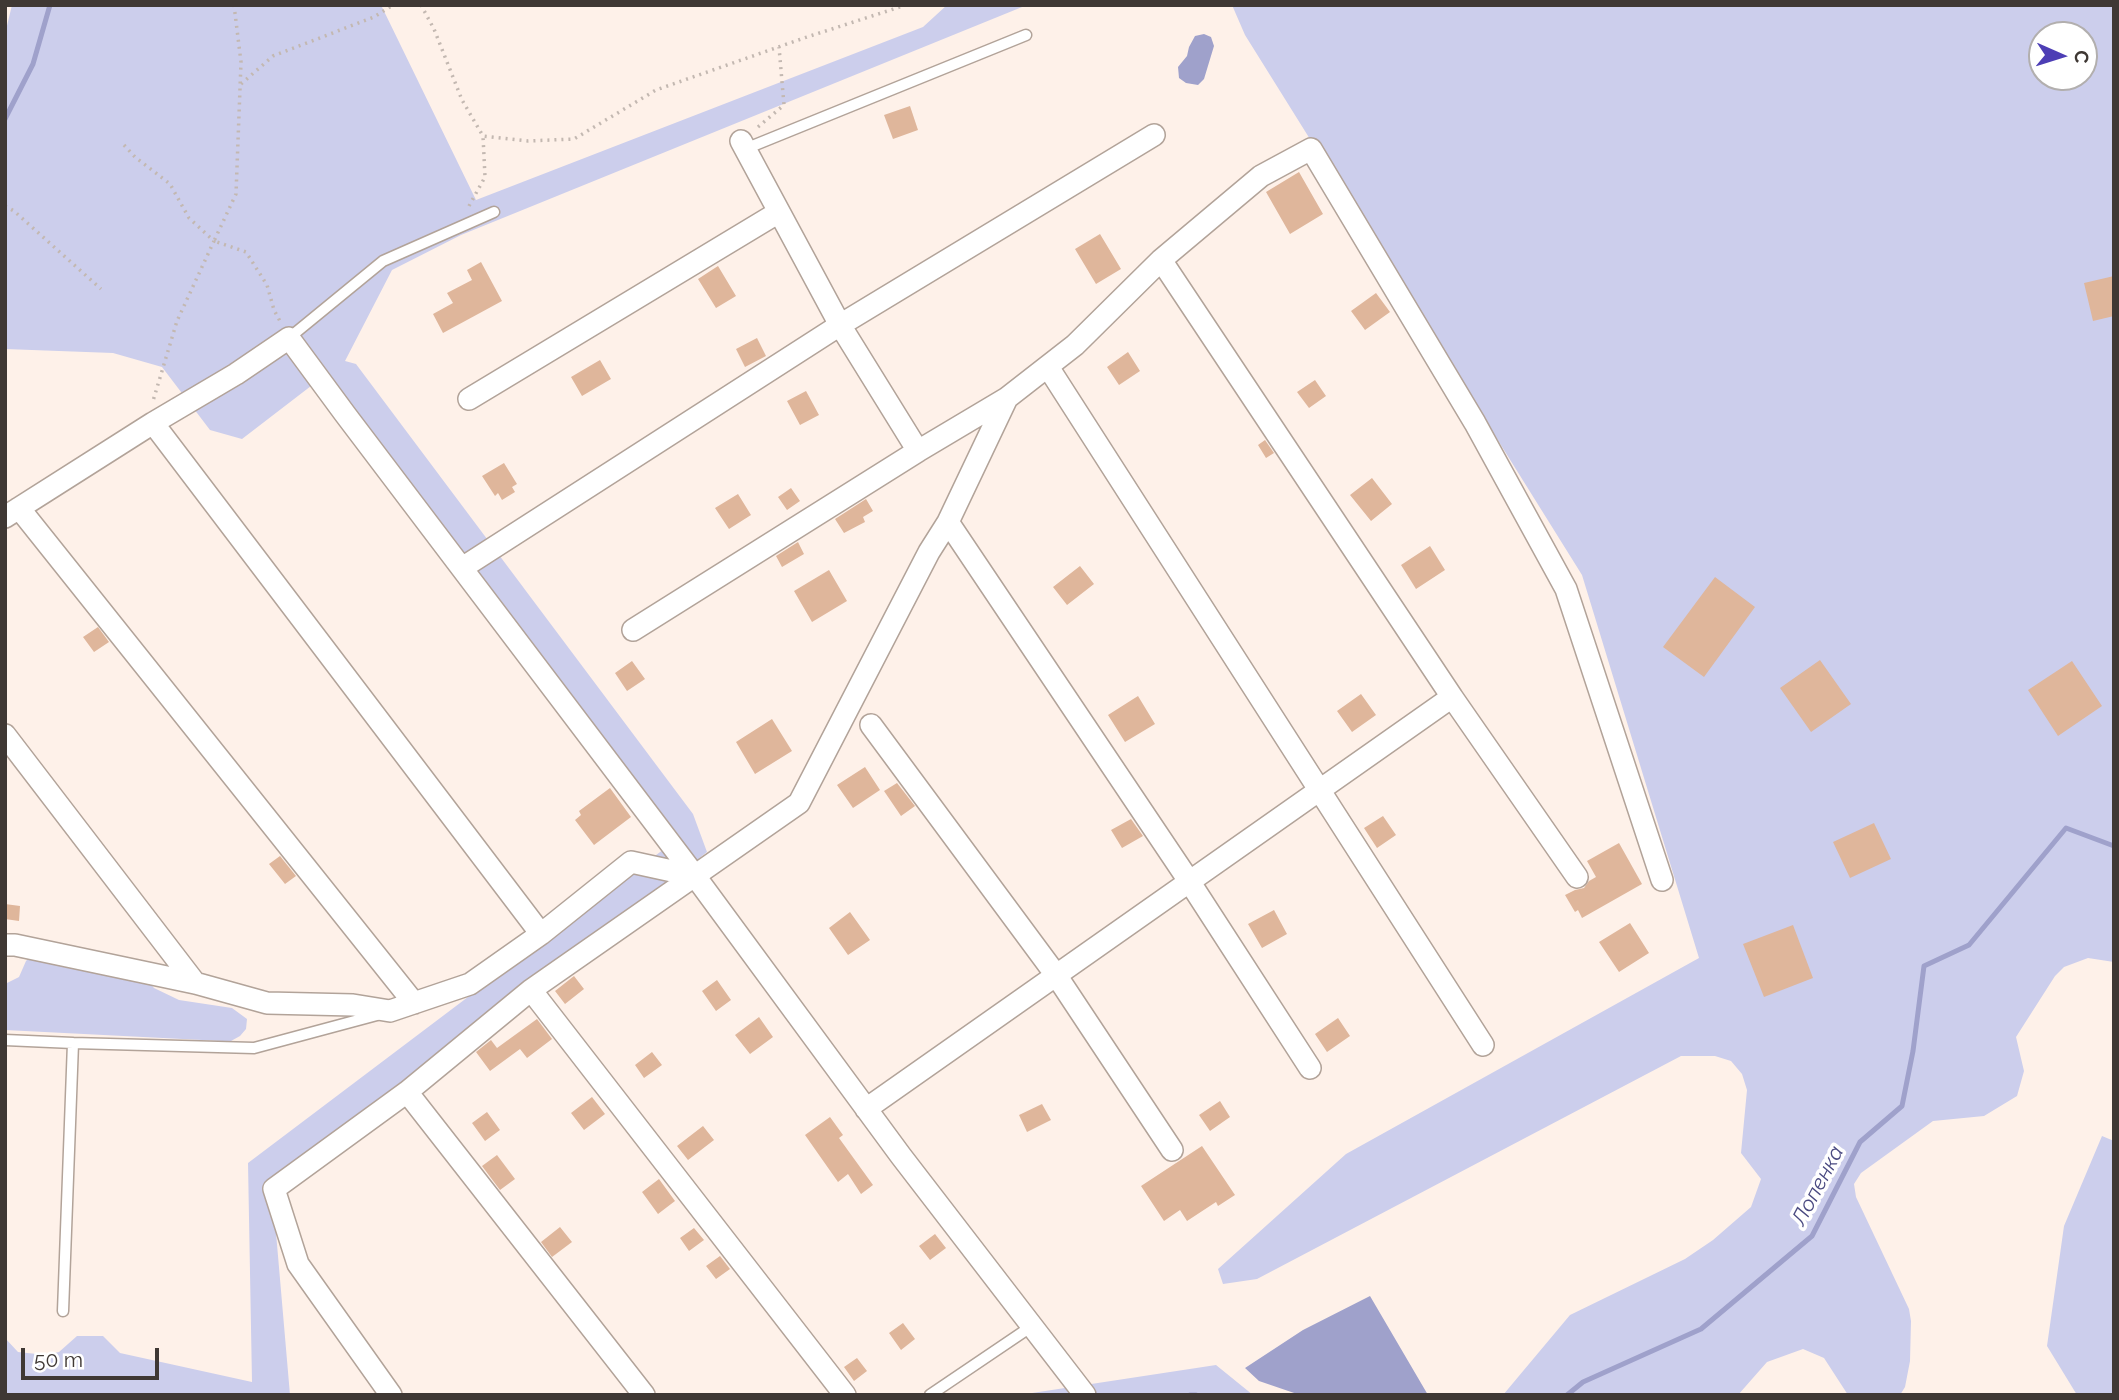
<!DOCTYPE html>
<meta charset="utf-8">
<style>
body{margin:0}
#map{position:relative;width:2119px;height:1400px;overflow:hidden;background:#fef1e9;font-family:Raleway,sans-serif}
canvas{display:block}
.frame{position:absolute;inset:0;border:7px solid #3f3834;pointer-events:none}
.north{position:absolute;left:2028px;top:21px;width:70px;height:70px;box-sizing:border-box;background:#fff;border:2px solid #b2afae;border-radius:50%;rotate:93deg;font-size:19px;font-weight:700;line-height:28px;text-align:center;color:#3f3834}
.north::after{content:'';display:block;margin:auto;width:24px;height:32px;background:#4d3eb5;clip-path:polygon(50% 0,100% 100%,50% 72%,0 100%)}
.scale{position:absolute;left:21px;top:1348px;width:138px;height:32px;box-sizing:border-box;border:4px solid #3f3834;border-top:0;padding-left:9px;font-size:21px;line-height:24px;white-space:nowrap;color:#3f3834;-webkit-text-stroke:5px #fff;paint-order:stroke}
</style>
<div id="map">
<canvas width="2119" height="1400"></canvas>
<div class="frame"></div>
<div class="north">С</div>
<div class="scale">50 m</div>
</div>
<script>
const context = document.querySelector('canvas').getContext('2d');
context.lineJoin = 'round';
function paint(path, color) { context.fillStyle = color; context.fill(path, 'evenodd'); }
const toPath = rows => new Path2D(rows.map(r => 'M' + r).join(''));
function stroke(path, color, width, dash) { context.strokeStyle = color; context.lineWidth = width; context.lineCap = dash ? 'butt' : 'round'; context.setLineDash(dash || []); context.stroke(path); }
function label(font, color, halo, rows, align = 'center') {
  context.font = font + ' Raleway,sans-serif'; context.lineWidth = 7; context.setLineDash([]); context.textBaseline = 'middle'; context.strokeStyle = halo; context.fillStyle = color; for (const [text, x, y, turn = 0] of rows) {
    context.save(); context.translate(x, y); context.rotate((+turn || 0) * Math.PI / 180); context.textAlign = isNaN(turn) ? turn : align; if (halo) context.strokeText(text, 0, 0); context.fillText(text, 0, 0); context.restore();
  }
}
paint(toPath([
 [12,5,381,5,476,200,923,27,947,5,1027,5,461,235,392,270,345,361,356,364,693,814,707,852,273,1198,290,1395,5,1395,5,1338,18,1352,46,1355,59,1352,77,1336,103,1336,120,1353,252,1382,248,1163,680,837,324,376,242,439,210,430,162,367,113,353,5,349,5,34],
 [1232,5,2114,5,2114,962,2088,958,2064,967,2055,976,2016,1037,2024,1071,2017,1096,1984,1116,1933,1121,1861,1173,1854,1184,1856,1197,1909,1309,1911,1321,1910,1361,1905,1387,1900,1395,1848,1395,1824,1358,1803,1349,1767,1362,1738,1395,1503,1395,1570,1315,1685,1259,1713,1240,1751,1207,1761,1179,1741,1153,1747,1090,1742,1074,1731,1061,1715,1056,1681,1056,1257,1279,1223,1284,1218,1269,1346,1154,1699,958,1582,575,1245,35],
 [2042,35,2084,35,2084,77,2042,77],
 [31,956,142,974,154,988,179,1000,232,1008,247,1019,246,1029,240,1036,231,1041,222,1041,5,1030,5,984,19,977,26,961],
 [2102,1136,2114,1141,2114,1395,2077,1395,2047,1346,2064,1226],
 [1216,1365,1253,1395,1019,1395]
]), '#ccceec');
paint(toPath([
 [1204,34,1211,37,1214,46,1204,79,1198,85,1186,83,1179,78,1178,67,1187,56,1189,47,1195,36],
 [1370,1296,1428,1395,1300,1395,1259,1381,1245,1368,1303,1330]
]), '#9fa1cb');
stroke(toPath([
 [5,119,33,64,50,5],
 [1190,1395,1196,1395],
 [1567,1395,1583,1382,1701,1329,1812,1236,1860,1142,1902,1106,1913,1051,1924,966,1969,945,2066,828,2114,846]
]), '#9fa1cb', 5);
paint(toPath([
 [910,106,918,130,893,139,884,115],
 [1299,172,1323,214,1290,234,1266,192],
 [1100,234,1121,269,1096,284,1075,249],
 [481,262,502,301,443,333,433,314,453,303,447,293,472,280,467,270],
 [718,266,736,296,716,308,698,279],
 [2114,276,2114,316,2093,321,2084,283],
 [1376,293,1390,312,1365,330,1351,311],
 [757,338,766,356,745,367,736,349],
 [1128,352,1140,371,1119,385,1107,367],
 [600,360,611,379,582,396,571,377],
 [1315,380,1326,396,1309,408,1297,392],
 [806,391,819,415,800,425,787,401],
 [1265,440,1274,453,1266,458,1258,445],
 [504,463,517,484,512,487,515,492,502,500,498,493,495,496,482,476],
 [1372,478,1392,504,1371,521,1350,495],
 [791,488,800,501,787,510,778,497],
 [738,494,751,515,729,529,715,508],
 [866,499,873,511,863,517,865,522,844,533,835,519],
 [798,542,804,554,782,567,776,556],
 [1430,546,1445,570,1416,589,1401,565],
 [1080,566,1094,584,1067,605,1053,587],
 [829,570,847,601,812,622,794,591],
 [1715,577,1755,607,1704,677,1663,647],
 [98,627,109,642,94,652,83,637],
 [1820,660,1851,704,1811,732,1780,688],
 [632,661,645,679,627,691,615,673],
 [2072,661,2102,706,2058,736,2028,690],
 [1361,694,1376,715,1352,732,1337,711],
 [1138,696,1155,724,1125,742,1108,715],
 [772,719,792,751,755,774,736,742],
 [865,767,880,790,853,808,837,785],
 [897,783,915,806,901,816,884,791],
 [610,788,631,817,594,845,575,820,581,815,579,811],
 [1383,816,1396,835,1377,848,1364,828],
 [1131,819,1143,836,1122,848,1111,830],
 [1874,823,1891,859,1850,878,1833,842],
 [1619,843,1642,884,1582,918,1578,910,1575,912,1565,895,1575,890,1584,888,1589,881,1596,877,1587,861],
 [280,856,296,876,285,884,269,864],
 [5,904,20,906,19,921,5,919],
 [1274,910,1287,934,1262,948,1248,924],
 [850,912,870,940,848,955,829,928],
 [1630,923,1649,953,1619,972,1599,942],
 [1793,925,1813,978,1764,997,1743,944],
 [574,976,584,989,565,1004,555,991],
 [717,980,731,1000,716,1011,702,991],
 [759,1017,773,1037,750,1054,735,1035],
 [1338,1018,1350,1036,1327,1052,1315,1034],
 [537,1019,552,1039,527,1058,520,1049,490,1071,476,1052,491,1040,497,1048],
 [652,1052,662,1065,644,1078,635,1065],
 [592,1097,605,1114,584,1130,571,1113],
 [1220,1101,1230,1117,1210,1131,1199,1115],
 [1042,1104,1051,1120,1027,1132,1019,1115],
 [487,1112,500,1130,485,1141,472,1123],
 [830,1117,843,1135,839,1138,873,1185,861,1194,848,1174,838,1182,805,1135],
 [703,1126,714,1140,688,1160,677,1146],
 [1202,1146,1235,1195,1218,1206,1216,1202,1187,1221,1180,1210,1164,1221,1141,1186],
 [497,1155,515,1179,500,1190,482,1166],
 [659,1179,675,1201,658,1214,642,1192],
 [560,1227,572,1242,552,1257,541,1242],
 [694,1228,704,1240,689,1251,680,1238],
 [935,1234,946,1248,930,1260,919,1246],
 [720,1256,730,1269,716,1279,706,1266],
 [903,1323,915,1339,901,1350,889,1333],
 [857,1358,867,1371,854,1381,844,1367]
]), '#dfb69b');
const service = toPath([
 [745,149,1026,35],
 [289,338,383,261,494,212],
 [5,1040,73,1043,63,1311],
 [73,1043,254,1048,377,1015],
 [930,1395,1032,1326]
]);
const minor = toPath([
 [741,141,840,325,918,451,1007,398],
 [1161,260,1452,697],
 [1048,367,1483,1045],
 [469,399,779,212],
 [153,423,541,934],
 [19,508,414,1003],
 [5,517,153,423,236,374,289,338,345,414,695,876,901,1156,1085,1395],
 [948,522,1189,881,1310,1068],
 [462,568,840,325,1154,135],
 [633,630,918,451],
 [871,725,1056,975,1172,1150],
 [5,735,195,983],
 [5,945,15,945,195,983,267,1003,353,1005,390,1011,470,984,541,934,631,862,695,876],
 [531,990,845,1395],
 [407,1092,644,1395],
 [866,1109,1452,697,1577,877],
 [391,1395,298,1264,274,1189,407,1092,531,990,799,803,929,552,948,522,1007,398,1075,345,1161,260,1261,176,1311,149,1475,423,1566,589,1662,880]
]);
stroke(service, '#b2a399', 13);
stroke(minor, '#b2a399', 24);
stroke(toPath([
 [234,5,241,62,236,194,214,241,246,252,267,285,274,310,281,323],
 [421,5,434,29,462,100,483,136,528,141,574,139,656,90,804,38,906,5],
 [241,84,273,56,374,17,393,5],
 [758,127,784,105,779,47],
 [124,145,135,157,170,184,189,218,214,241,177,321,153,401],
 [5,206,14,211,101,289],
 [469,206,485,177,483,136]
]), '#c3b8b1', 3.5, [2, 5]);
stroke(service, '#fff', 10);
stroke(minor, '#fff', 21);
label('italic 21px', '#4a4a81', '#fff', [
 ["Лопенка",1818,1186,-62]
]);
</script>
